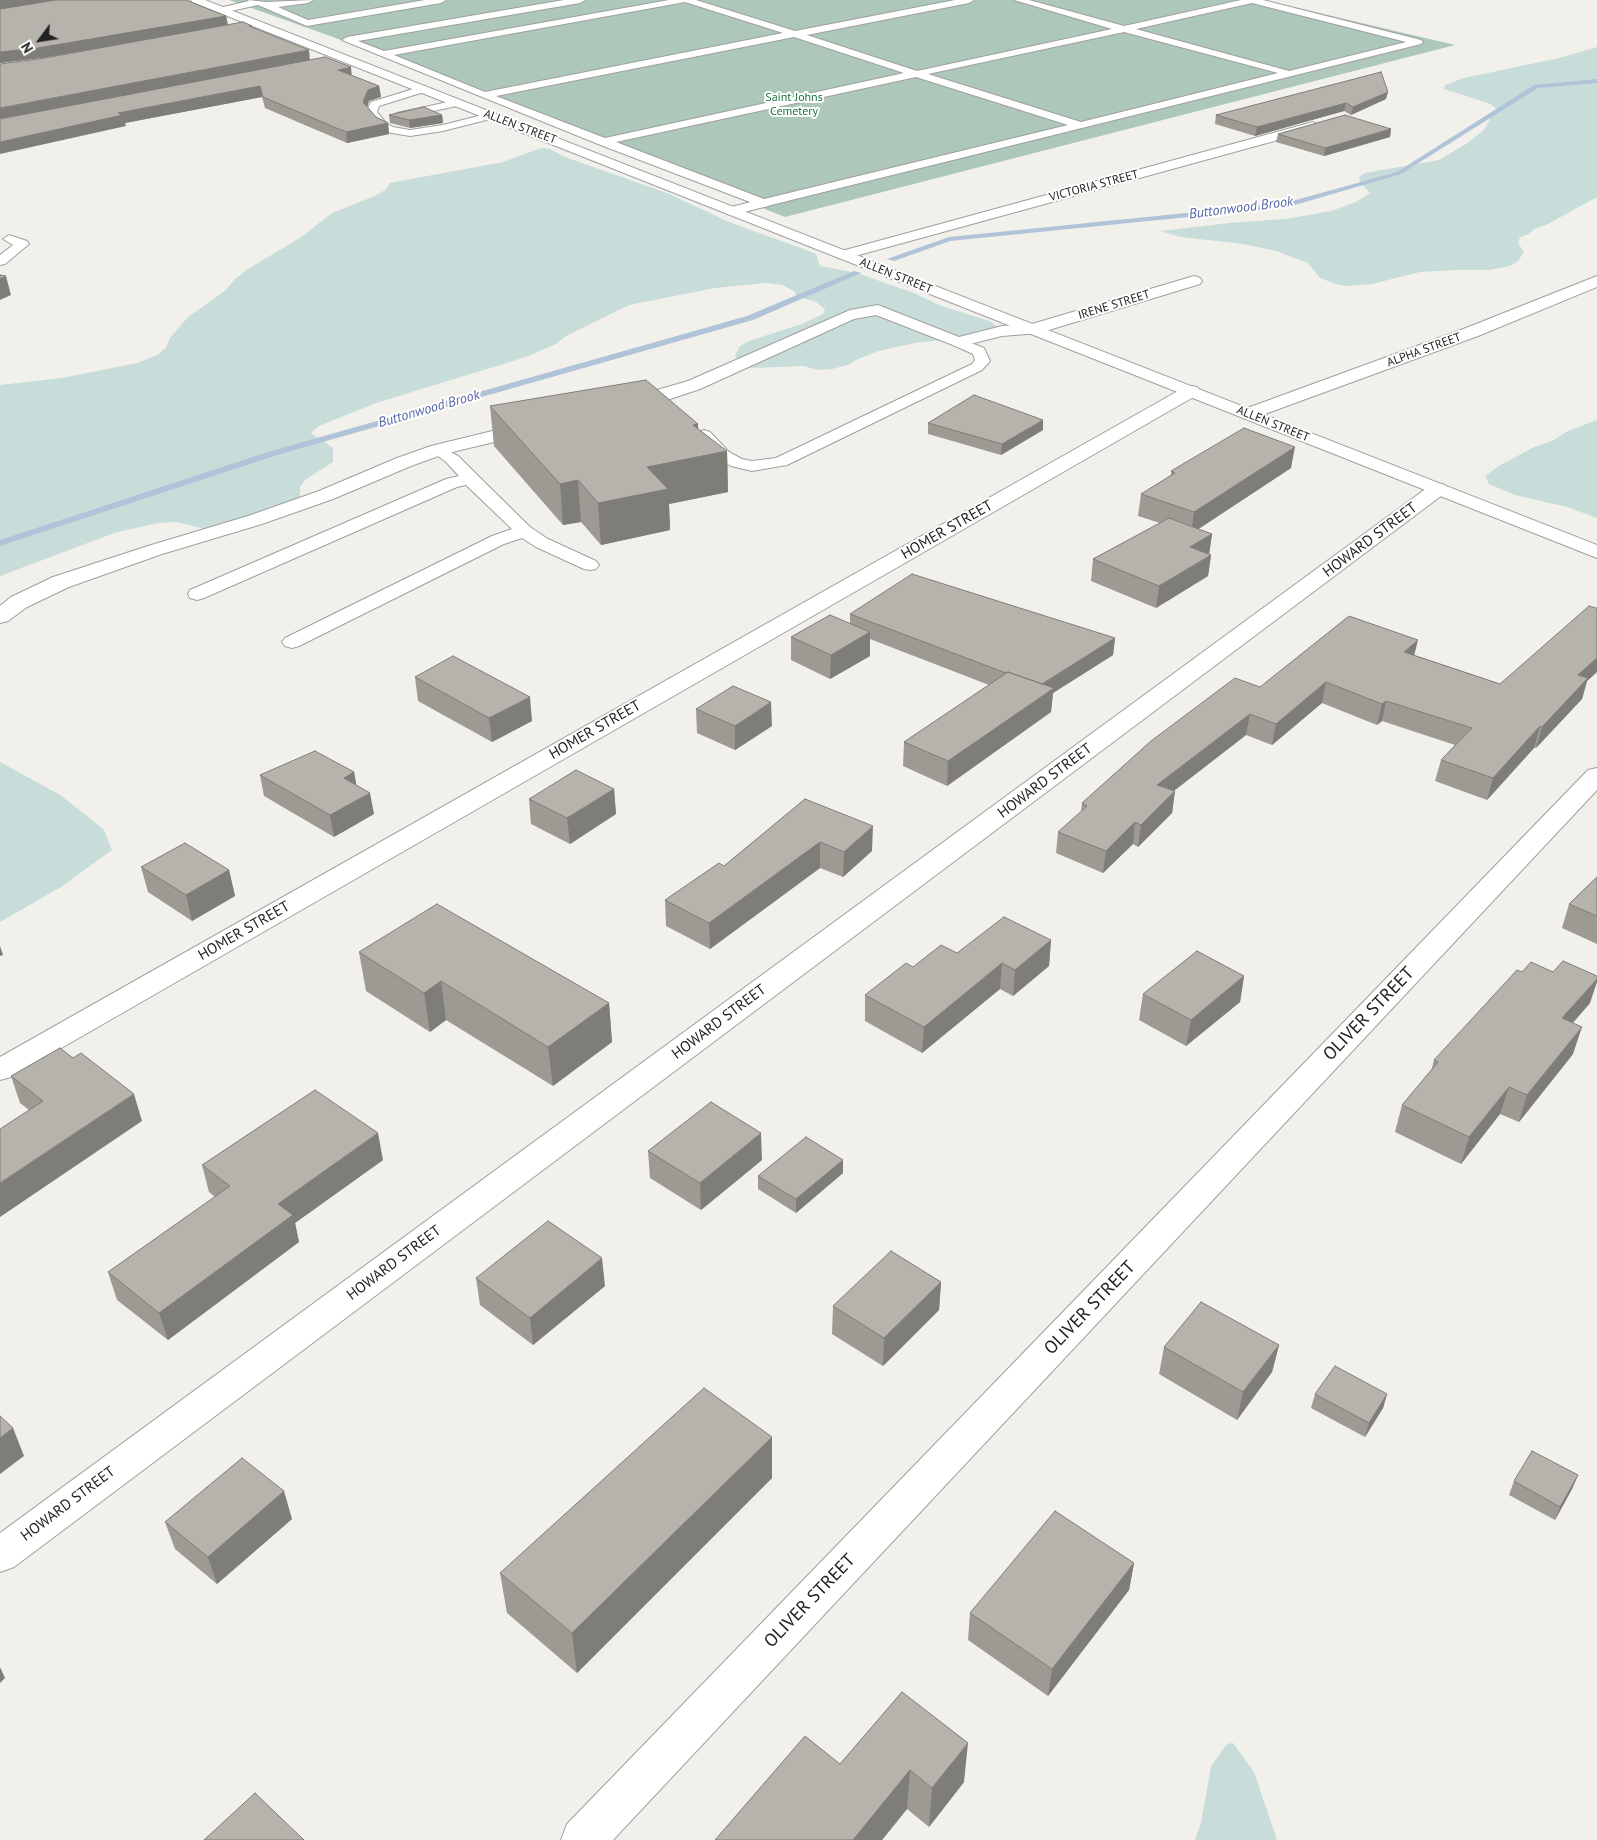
<!DOCTYPE html>
<style>
body{margin:0}
#map{position:relative;width:1597px;height:1840px;overflow:hidden;background:#f1f0ea;font-family:"PT Sans",sans-serif}
canvas{display:block}
.north{position:absolute;left:15px;top:15px;width:50px;height:50px;-webkit-text-stroke:4px #fff;paint-order:stroke;rotate:239deg;font-size:14px;font-weight:700;line-height:20px;text-align:center;color:#222}
.north::after{content:'';display:block;margin:auto;width:18px;height:22px;background:#222;clip-path:polygon(50% 0,100% 100%,50% 72%,0 100%)}
</style>
<div id="map">
<canvas width="1597" height="1840"></canvas>
<div class="north">N</div>
</div>
<script>
const context = document.querySelector('canvas').getContext('2d');
context.lineJoin = 'round';
function paint(path, color) { context.fillStyle = color; context.fill(path, 'evenodd'); }
const toPath = rows => new Path2D(rows.map(r => 'M' + r).join(''));
function stroke(path, color, width, dash) { context.strokeStyle = color; context.lineWidth = width; context.lineCap = dash ? 'butt' : 'round'; context.setLineDash(dash || []); context.stroke(path); }
function label(font, color, halo, rows, align = 'center') {
  context.font = font + ' "PT Sans",sans-serif'; context.lineWidth = 4; context.setLineDash([]); context.textBaseline = 'middle'; context.strokeStyle = halo; context.fillStyle = color; for (const [text, x, y, turn = 0] of rows) {
    context.save(); context.translate(x, y); context.rotate((+turn || 0) * Math.PI / 180); context.textAlign = isNaN(turn) ? turn : align; if (halo) context.strokeText(text, 0, 0); context.fillText(text, 0, 0); context.restore();
  }
}
paint(toPath([
 [1597,47,1597,197,1546,225,1534,229,1529,234,1520,237,1518,243,1524,252,1518,261,1510,266,1490,270,1456,270,1420,272,1372,284,1346,286,1336,284,1320,278,1308,263,1276,251,1243,244,1181,237,1160,231,1230,223,1285,219,1331,211,1356,202,1370,193,1360,182,1359,177,1365,173,1439,160,1466,144,1484,130,1496,108,1488,103,1444,89,1445,85,1464,78,1559,58],
 [541,148,550,149,565,157,667,193,729,222,798,247,816,254,820,266,857,273,914,293,939,305,989,321,1008,333,915,343,879,351,858,359,848,365,832,369,817,370,804,366,752,368,739,362,735,356,740,346,749,341,802,324,823,314,825,309,816,302,796,296,795,292,783,285,766,283,715,288,629,305,566,336,556,344,526,357,376,403,319,426,311,433,333,448,333,462,305,480,300,487,300,500,209,530,177,522,159,523,117,532,0,576,0,385,62,378,137,363,157,355,166,348,170,338,188,317,226,290,235,279,248,269,300,238,332,213,375,196,385,190,390,183,503,162],
 [1597,420,1597,518,1567,507,1515,495,1489,484,1485,476,1499,466,1534,447,1552,441,1568,431],
 [0,762,62,796,104,830,112,850,61,887,0,922],
 [1233,1743,1254,1772,1277,1840,1195,1840,1201,1823,1211,1766,1227,1744]
]), '#c8ddd9');
paint(toPath([
 [229,0,1264,0,1455,45,785,217,333,37]
]), '#adc7b9');
paint(toPath([
 [1597,79,1597,83,1538,88,1401,174,1288,207,950,241,894,261,887,259,949,237,1285,203,1397,172,1534,85,1597,79],
 [854,271,861,273,753,320,277,455,0,546,0,540,271,451,747,316,854,271]
]), '#b0c3d9');
const service = toPath([
 [248,0,266,2,313,0,308,3,278,7,308,20,425,0,446,0,441,3,307,26,258,5,222,13,217,10,219,8,249,1,248,0],
 [564,0,585,0,580,3,358,41,384,51,669,0,696,0,795,31,955,0,974,0,969,3,807,35,917,71,1112,29,1014,0,1029,0,1124,26,1241,0,1263,0,1421,40,1423,42,1421,44,763,207,598,144,342,40,347,37,564,0],
 [685,2,783,33,485,92,394,55,685,2],
 [1252,3,1406,42,1289,71,1136,29,1252,3],
 [1124,32,1278,73,1081,122,928,74,1124,32],
 [794,37,904,73,605,138,496,96,794,37],
 [916,77,1068,125,764,199,616,142,916,77],
 [423,86,427,87,428,89,427,91,379,106,377,112,386,123,393,127,410,130,443,125,490,113,495,116,494,118,443,131,410,136,386,132,378,127,366,112,371,102,423,86],
 [457,100,462,103,461,105,397,119,392,116,397,113,457,100],
 [9,235,27,241,29,244,5,264,0,265,0,255,13,245,3,239,9,235],
 [958,338,984,348,990,361,982,370,787,465,752,471,731,466,717,458,696,435,698,432,704,430,710,432,729,452,742,459,752,461,776,458,972,364,975,360,973,354,953,345,951,342,953,339,958,338],
 [438,445,458,456,530,527,548,539,596,561,599,565,596,569,590,570,584,569,536,547,522,538,504,544,299,646,292,648,285,646,282,642,285,638,492,536,512,529,466,485,457,487,204,598,197,600,190,598,188,594,190,590,446,479,459,476,446,462,430,450,432,447,438,445]
]);
const minor = toPath([
 [1313,122,1319,126,1318,129,848,258,838,258,835,255,838,252,1313,122],
 [763,199,768,200,770,203,768,206,732,215,727,214,725,211,727,208,763,199],
 [1194,276,1200,278,1202,281,1200,284,1039,333,1002,336,958,347,876,315,854,319,700,389,664,401,629,409,623,408,620,404,623,400,688,381,850,310,878,305,959,337,1002,326,1032,324,1194,276],
 [1597,276,1597,287,1478,336,1254,418,1248,419,1242,418,1239,414,1242,410,1466,328,1597,276],
 [1191,386,1197,387,1200,391,1197,395,11,1077,0,1080,0,1057,1185,387,1191,386],
 [529,422,536,424,538,428,536,432,444,454,411,466,333,499,262,524,162,554,69,587,27,607,8,621,0,623,0,606,11,597,53,577,148,546,248,516,319,491,397,458,431,446,529,422],
 [1438,483,1445,485,1448,489,1445,493,14,1567,0,1572,0,1533,1431,485,1438,483],
 [1597,768,1597,790,613,1840,561,1840,567,1824,1588,770,1597,768]
]);
const tertiary = toPath([
 [191,0,205,0,1597,545,1597,558,192,2,191,0]
]);
stroke(service, '#9f9f9f', 2);
stroke(minor, '#9f9f9f', 2);
stroke(tertiary, '#9f9f9f', 2);
paint(service, '#fff');
paint(minor, '#fff');
paint(tertiary, '#fff');
paint(toPath([
 [0,0,226,16,228,25,252,28,310,60,379,86,381,97,369,101,367,107,376,117,388,123,389,134,347,143,265,108,262,97,125,123,126,126,39,59,174,35,41,58,0,63],
 [1386,99,1351,115,1344,111,1255,136,1215,124,1216,115],
 [389,115,442,115,443,123,410,128,390,123],
 [1391,129,1390,137,1324,156,1276,142,1278,134],
 [490,406,698,424,698,429,727,451,728,492,669,504,670,530,601,545,581,522,563,525,494,446],
 [928,423,1043,430,1001,455,928,434],
 [1291,468,1198,529,1212,534,1209,554,1211,555,1208,576,1156,608,1091,581,1093,559,1160,523,1138,516,1141,494,1171,475,1171,471],
 [1597,608,1597,672,1587,681,1582,699,1536,748,1534,748,1487,800,1435,781,1441,760,1455,745,1382,721,1377,725,1322,703,1272,745,1246,735,1174,791,1175,791,1172,813,1138,847,1133,844,1103,873,1056,853,1058,832,1081,812,1082,803,1260,687,1414,655,1500,684],
 [850,614,1115,638,1113,655,1053,693,1051,712,947,786,903,766,904,742,989,685,870,639,870,656,830,679,791,660,791,637,850,623],
 [415,677,532,721,492,742,418,701],
 [696,709,772,726,735,750,697,733],
 [354,772,356,785,374,814,334,837,264,796,260,775],
 [614,789,616,814,570,844,531,824,529,799],
 [805,799,872,851,843,877,820,868,710,949,666,926,665,900,724,866],
 [141,867,229,870,235,896,192,921,148,892],
 [1597,877,1597,944,1562,928,1569,904],
 [1051,940,1049,966,1013,996,1000,989,922,1053,865,1021,865,995,957,953],
 [359,952,609,1003,612,1042,553,1086,446,1020,430,1032,366,991],
 [1244,976,1240,1002,1186,1046,1139,1020,1143,994],
 [1590,1003,1572,1023,1573,1054,1519,1122,1500,1114,1461,1164,1395,1132,1402,1105,1431,1072,1434,1060],
 [11,1076,142,1121,29,1110,20,1103],
 [648,1151,762,1160,701,1210,650,1178],
 [383,1160,295,1223,299,1242,168,1340,117,1300,108,1272,215,1197,209,1192,202,1165],
 [843,1160,843,1173,796,1213,758,1189,758,1176],
 [476,1278,605,1286,533,1345,480,1305],
 [941,1282,939,1310,883,1366,832,1334,833,1306],
 [1279,1345,1272,1372,1237,1420,1159,1374,1164,1347],
 [1315,1394,1387,1394,1383,1408,1365,1437,1311,1408],
 [1578,1475,1572,1489,1555,1520,1509,1495,1514,1481],
 [772,1478,577,1673,507,1613,500,1573],
 [292,1519,217,1584,175,1549,165,1522],
 [1134,1563,1129,1590,1048,1696,968,1640,970,1613],
 [902,1692,964,1782,929,1827,907,1809,882,1840,715,1840,840,1764]
]), '#9d9a94');
paint(toPath([
 [0,0,57,0,0,10],
 [226,16,228,26,41,58,0,63,0,52],
 [309,50,310,61,0,119,0,108],
 [351,67,352,78,338,70],
 [260,86,262,97,125,123,126,126,0,154,0,142,118,113],
 [379,86,381,97,369,101,365,113,363,102,368,90],
 [1388,92,1386,99,1351,115,1353,107],
 [1346,103,1344,111,1255,136,1257,127],
 [442,115,443,123,410,128,409,120],
 [388,123,389,134,347,143,346,132],
 [1391,129,1390,137,1324,156,1325,148],
 [6,276,11,295,0,300,0,279],
 [1043,420,1043,430,1001,455,1002,444],
 [698,424,699,457,727,451,728,492,669,504,670,530,601,545,598,503,647,467,693,425],
 [1295,447,1291,468,1191,534,1194,512],
 [578,480,581,522,563,525,560,484],
 [1212,534,1209,555,1190,547],
 [1211,555,1208,576,1156,608,1159,586],
 [870,632,870,656,830,679,831,655],
 [1115,638,1113,655,1053,693,1051,712,947,786,948,761,1039,686],
 [1418,640,1413,660,1404,652],
 [1597,658,1597,672,1587,681,1582,699,1536,748,1542,727,1578,675],
 [1326,682,1322,703,1272,745,1276,724],
 [530,697,532,721,492,742,489,718],
 [1386,701,1382,721,1377,725,1382,704],
 [771,702,772,726,735,750,735,726],
 [1250,714,1246,735,1154,806,1157,785],
 [1540,726,1534,748,1487,800,1493,778],
 [354,772,358,793,344,778],
 [614,789,616,814,570,844,567,818],
 [1175,791,1172,813,1138,847,1141,825],
 [370,793,374,814,334,837,330,815],
 [1135,822,1133,844,1103,873,1106,851],
 [873,826,872,851,843,877,844,852],
 [820,842,820,868,710,949,709,923],
 [229,870,235,896,192,921,186,895],
 [1051,940,1049,966,1013,996,1015,970],
 [0,946,3,955,0,956],
 [1002,963,1000,989,922,1053,924,1027],
 [1244,976,1240,1002,1186,1046,1191,1020],
 [1597,979,1597,982,1590,1003,1554,1045,1562,1018],
 [441,981,446,1020,430,1032,424,993],
 [609,1003,612,1042,553,1086,548,1047],
 [1582,1027,1573,1054,1519,1122,1527,1095],
 [1509,1087,1500,1114,1461,1164,1469,1137],
 [134,1094,142,1121,0,1217,0,1183],
 [378,1133,383,1160,295,1223,299,1242,168,1340,159,1313,278,1204],
 [761,1133,762,1160,701,1210,700,1183],
 [843,1160,843,1173,796,1213,796,1199],
 [602,1258,605,1286,533,1345,530,1318],
 [941,1282,939,1310,883,1366,884,1338],
 [1279,1345,1272,1372,1237,1420,1243,1392],
 [1387,1394,1383,1408,1365,1437,1369,1423],
 [13,1428,24,1456,0,1474,0,1438],
 [772,1437,772,1478,577,1673,572,1633],
 [1578,1475,1572,1489,1555,1520,1560,1507],
 [284,1491,292,1519,217,1584,208,1557],
 [1134,1563,1129,1590,1048,1696,1052,1669],
 [0,1667,5,1678,0,1683],
 [968,1743,964,1782,929,1827,932,1788],
 [910,1770,907,1809,882,1840,853,1840]
]), '#7f7d78');
const building = toPath([
 [56,0,186,0,226,16,38,48,0,52,0,9,56,0],
 [243,22,252,26,249,26,309,50,0,108,0,64,39,59,243,22],
 [325,57,351,67,338,70,379,86,368,90,363,102,376,117,388,123,346,132,263,97,260,86,118,113,123,115,0,142,0,119,325,57],
 [1381,72,1388,92,1353,107,1346,103,1257,127,1216,115,1381,72],
 [424,107,442,115,409,120,389,115,424,107],
 [1345,115,1391,129,1325,148,1278,134,1345,115],
 [0,275,6,276,0,279,0,275],
 [646,380,698,424,693,425,727,451,647,467,668,489,598,503,578,480,560,484,490,406,646,380],
 [974,395,1043,420,1002,444,928,423,974,395],
 [1244,428,1295,447,1194,512,1141,494,1175,473,1171,471,1244,428],
 [1169,518,1212,534,1190,547,1211,555,1159,586,1093,559,1169,518],
 [912,574,1115,638,1042,684,1008,672,1006,673,850,614,912,574],
 [1589,606,1596,608,1597,608,1597,658,1578,675,1588,678,1542,727,1540,726,1493,778,1441,760,1472,728,1386,701,1382,704,1326,682,1276,724,1250,714,1157,785,1175,791,1141,825,1135,822,1106,851,1058,832,1087,806,1082,803,1151,741,1235,678,1260,687,1349,616,1418,640,1404,652,1500,684,1589,606],
 [830,615,870,632,831,655,791,637,830,615],
 [453,656,530,697,489,718,415,677,453,656],
 [1008,672,1054,688,948,761,904,742,1008,672],
 [733,686,771,702,735,726,696,709,733,686],
 [315,751,354,772,344,778,370,793,330,815,260,775,315,751],
 [576,770,614,789,567,818,529,799,576,770],
 [805,799,873,826,844,852,820,842,709,923,665,900,719,863,724,866,805,799],
 [185,843,229,870,186,895,141,867,185,843],
 [1597,877,1597,916,1569,904,1597,877],
 [437,904,609,1003,548,1047,441,981,424,993,359,952,437,904],
 [1004,917,1051,940,1015,970,1002,963,924,1027,865,995,906,963,913,967,941,945,957,953,1004,917],
 [1197,951,1244,976,1191,1020,1143,994,1197,951],
 [1563,961,1597,976,1597,979,1562,1018,1582,1027,1527,1095,1509,1087,1469,1137,1402,1105,1438,1062,1434,1060,1517,970,1522,972,1531,962,1553,972,1563,961],
 [60,1048,73,1058,81,1053,134,1094,0,1183,0,1129,43,1101,11,1076,60,1048],
 [315,1090,378,1133,278,1204,293,1215,159,1313,108,1272,230,1186,202,1165,315,1090],
 [711,1102,761,1133,700,1183,648,1151,711,1102],
 [806,1137,843,1160,796,1199,758,1176,806,1137],
 [548,1221,602,1258,530,1318,476,1278,548,1221],
 [891,1251,941,1282,884,1338,833,1306,891,1251],
 [1201,1302,1279,1345,1243,1392,1164,1347,1201,1302],
 [1335,1366,1387,1394,1369,1423,1315,1394,1335,1366],
 [704,1388,772,1437,572,1633,500,1573,704,1388],
 [0,1416,13,1428,0,1438,0,1416],
 [1532,1451,1578,1475,1560,1507,1514,1481,1532,1451],
 [242,1458,284,1491,208,1557,165,1522,242,1458],
 [1055,1511,1134,1563,1052,1669,970,1613,1055,1511],
 [902,1692,968,1743,932,1788,910,1770,853,1840,715,1840,805,1736,840,1764,902,1692],
 [255,1793,304,1840,204,1840,255,1793]
]);
paint(building, '#b6b3ac');
stroke(building, '#7f7d78', 1);
label('12px', '#1a753d', '#fff', [
 ["Saint Johns",794,98],
 ["Cemetery",794,112]
]);
label('12px', '#222', '#fff', [
 ["ALLEN STREET",520,127,21],
 ["VICTORIA STREET",1094,186,-15],
 ["ALLEN STREET",896,276,22],
 ["IRENE STREET",1114,305,-17],
 ["ALPHA STREET",1424,350,-20],
 ["ALLEN STREET",1273,424,22]
]);
label('italic 14px', '#5868a7', '#fff', [
 ["Buttonwood Brook",1241,208,-7],
 ["Buttonwood Brook",429,409,-16]
]);
label('15px', '#222', '#fff', [
 ["HOMER STREET",947,530,-30],
 ["HOWARD STREET",1370,540,-37],
 ["HOMER STREET",595,730,-30],
 ["HOWARD STREET",1045,781,-37],
 ["HOMER STREET",244,931,-30],
 ["HOWARD STREET",719,1022,-37],
 ["HOWARD STREET",394,1263,-37],
 ["HOWARD STREET",68,1504,-37]
]);
label('18px', '#222', '#fff', [
 ["OLIVER STREET",1369,1014,-46],
 ["OLIVER STREET",1090,1308,-46],
 ["OLIVER STREET",810,1601,-46]
]);
</script>
